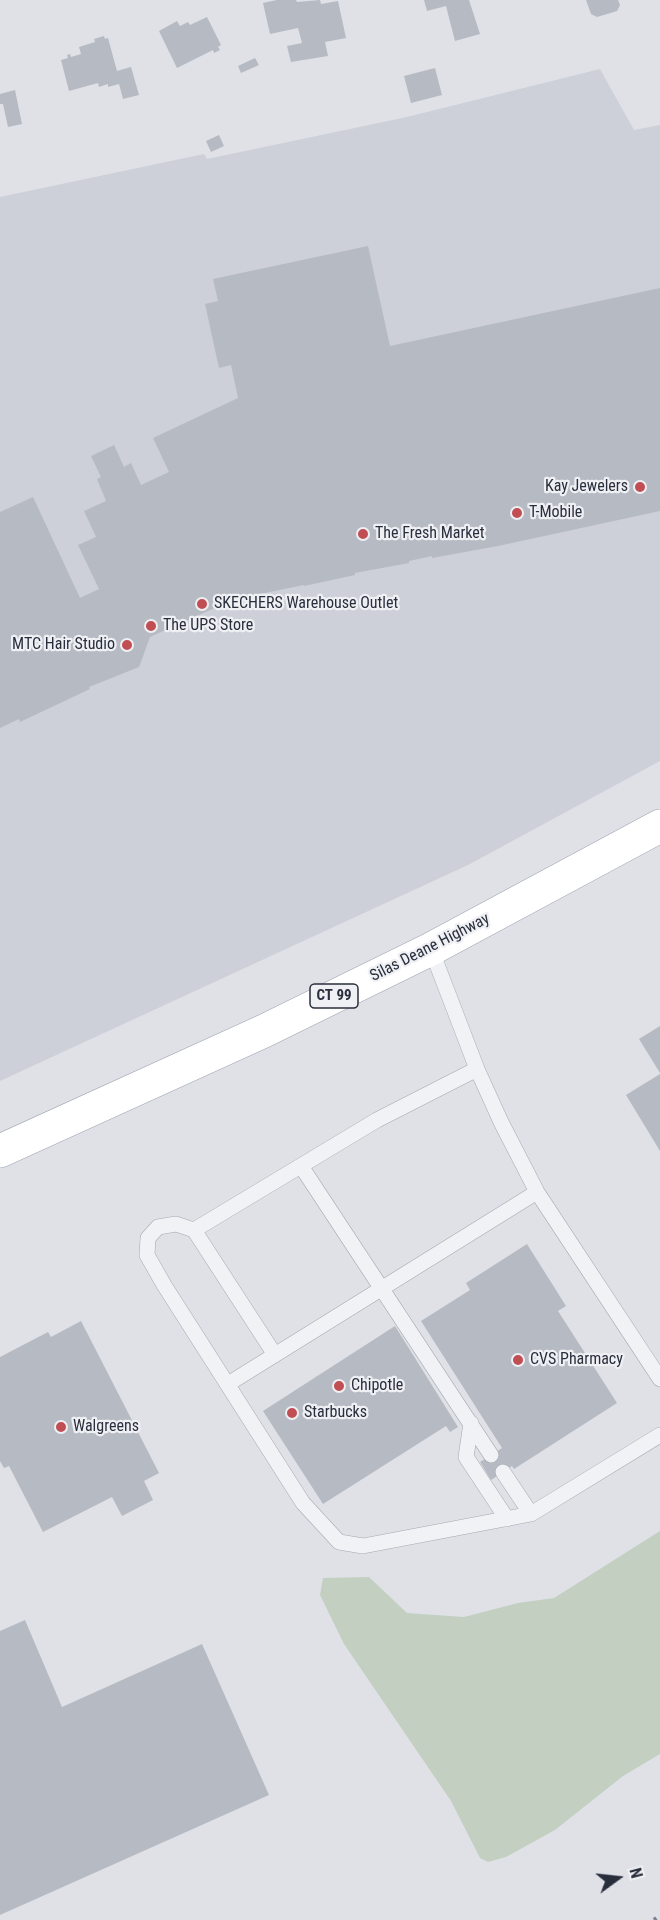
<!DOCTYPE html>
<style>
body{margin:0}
#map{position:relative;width:660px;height:1920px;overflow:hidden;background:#dfe1e7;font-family:"Roboto Condensed",sans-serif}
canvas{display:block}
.north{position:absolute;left:588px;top:1848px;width:60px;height:60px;-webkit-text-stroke:4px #eef0f4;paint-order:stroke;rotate:75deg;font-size:16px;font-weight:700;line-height:24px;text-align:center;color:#292e3c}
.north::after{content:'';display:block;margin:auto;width:21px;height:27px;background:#292e3c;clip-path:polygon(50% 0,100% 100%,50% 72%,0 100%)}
</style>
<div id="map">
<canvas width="660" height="1920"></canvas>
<div class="north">N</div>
</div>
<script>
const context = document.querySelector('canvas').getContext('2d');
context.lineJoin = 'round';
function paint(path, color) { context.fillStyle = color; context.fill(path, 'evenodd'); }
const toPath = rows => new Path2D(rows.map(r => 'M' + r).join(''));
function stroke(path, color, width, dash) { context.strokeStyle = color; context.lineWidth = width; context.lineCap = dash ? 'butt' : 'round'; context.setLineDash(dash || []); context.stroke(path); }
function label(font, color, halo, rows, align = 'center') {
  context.font = font + ' "Roboto Condensed",sans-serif'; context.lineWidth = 4.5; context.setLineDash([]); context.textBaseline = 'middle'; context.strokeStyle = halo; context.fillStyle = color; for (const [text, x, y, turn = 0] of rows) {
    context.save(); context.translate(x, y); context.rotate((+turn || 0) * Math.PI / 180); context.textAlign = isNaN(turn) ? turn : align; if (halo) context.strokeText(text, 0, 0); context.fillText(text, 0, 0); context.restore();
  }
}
paint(toPath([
 [600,69,634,130,660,125,660,761,468,865,0,1081,0,197,204,154,207,159,407,117]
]), '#cdd0d8');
paint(toPath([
 [660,1531,660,1754,623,1776,555,1830,506,1857,488,1862,480,1858,451,1801,344,1644,320,1595,323,1578,369,1577,407,1613,464,1617,518,1603,554,1598]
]), '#c3d0c1');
paint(toPath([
 [277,0,296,0,297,2,320,0,321,4,338,1,346,38,325,42,328,56,291,62,287,46,302,43,298,28,270,34,263,3],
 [424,0,469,0,480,34,455,41,446,6,427,11],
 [586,0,618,0,620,5,617,11,597,17,591,14],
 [207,17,221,45,218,47,220,50,214,53,213,50,177,68,159,31,177,21,180,26,188,22,190,25],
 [104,36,105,39,108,38,117,71,131,67,139,95,123,99,119,84,108,87,108,84,99,87,98,83,69,91,61,60,68,58,67,55,70,54,71,57,81,54,79,47,95,42,94,39],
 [255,58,259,65,241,73,238,66],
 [435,68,442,95,411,103,404,76],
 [15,90,22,124,8,127,3,104,0,104,0,94],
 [219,135,224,146,211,152,206,141],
 [368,246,390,346,660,288,660,511,498,546,432,558,432,556,409,561,409,563,355,573,355,575,304,586,304,585,240,598,239,597,150,637,139,667,89,687,90,689,20,722,19,719,0,728,0,512,33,497,80,598,99,589,78,545,96,537,84,511,106,501,97,479,101,477,91,456,114,445,124,467,131,463,141,485,169,472,153,438,238,398,231,365,219,368,205,304,218,301,213,279],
 [660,1026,660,1073,639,1039],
 [660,1074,660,1151,626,1095],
 [527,1244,566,1306,558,1311,617,1403,514,1469,512,1466,491,1480,480,1462,502,1448,421,1321,470,1290,466,1283],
 [81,1321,159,1473,144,1481,153,1500,122,1516,112,1497,43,1532,9,1466,4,1468,0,1461,0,1357,48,1332,51,1337],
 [395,1326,458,1427,450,1432,446,1426,323,1504,263,1411],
 [25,1620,62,1707,202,1644,269,1795,0,1915,0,1631]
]), '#b6bac3');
const service = toPath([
 [431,949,477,1069,501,1122,537,1192,660,1379],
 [301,1166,491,1455],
 [194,1230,377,1120,477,1069],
 [275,1355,194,1230,176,1224,158,1227,148,1238,147,1255,164,1285,303,1503,339,1542,363,1546,531,1514,660,1435],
 [228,1384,537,1192],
 [471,1423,466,1457,507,1519],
 [503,1472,531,1514]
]);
const primary = toPath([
 [0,1151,264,1031,431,949,660,826]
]);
stroke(service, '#a5a8b0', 16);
stroke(primary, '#9fa4b1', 34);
stroke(service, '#f1f2f5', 15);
stroke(primary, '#fff', 33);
stroke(toPath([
 [654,1920,660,1916]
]), '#7a7f8f', 4.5, [3, 6]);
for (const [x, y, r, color] of [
 [640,487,6,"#c14e53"],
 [517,513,6,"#c14e53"],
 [363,534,6,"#c14e53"],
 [202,604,6,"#c14e53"],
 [151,626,6,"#c14e53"],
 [127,645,6,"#c14e53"],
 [518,1360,6,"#c14e53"],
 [339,1386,6,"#c14e53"],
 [292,1413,6,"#c14e53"],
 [61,1427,6,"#c14e53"]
]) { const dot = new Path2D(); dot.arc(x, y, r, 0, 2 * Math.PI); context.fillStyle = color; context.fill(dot); stroke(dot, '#eef0f4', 2); }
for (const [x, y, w] of [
 [334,996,48]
]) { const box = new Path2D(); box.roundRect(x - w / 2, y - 12, w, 24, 4.5); context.fillStyle = '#eef0f4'; context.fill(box); stroke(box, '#292e3c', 1.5); }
label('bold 15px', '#292e3c', null, [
 ["CT 99",334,996]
]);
label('16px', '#292e3c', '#eef0f4', [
 ["Kay Jewelers",628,487,"right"],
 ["T-Mobile",529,513],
 ["The Fresh Market",375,534],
 ["SKECHERS Warehouse Outlet",214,604],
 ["The UPS Store",163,626],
 ["MTC Hair Studio",115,645,"right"],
 ["CVS Pharmacy",530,1360],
 ["Chipotle",351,1386],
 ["Starbucks",304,1413],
 ["Walgreens",73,1427]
], 'left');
label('16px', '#292e3c', '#eef0f4', [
 ["Silas Deane Highway",430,948,-27]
]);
</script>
